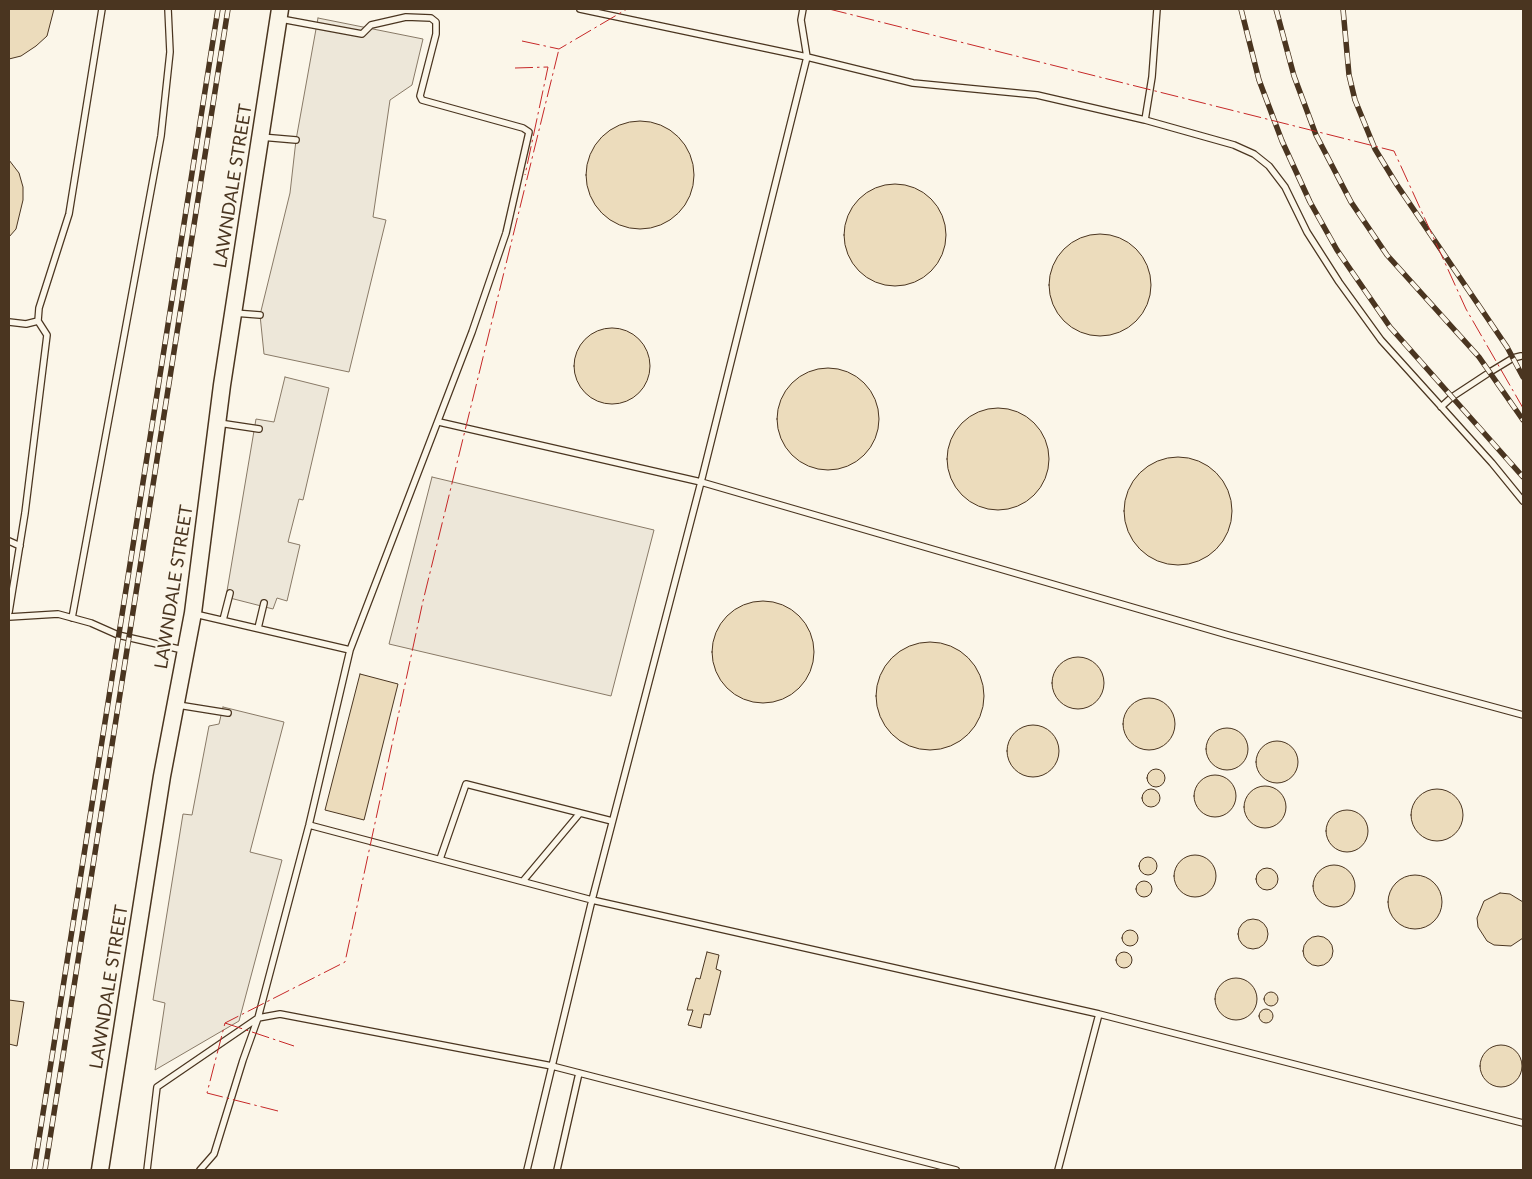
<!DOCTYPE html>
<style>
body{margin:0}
#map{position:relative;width:1532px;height:1179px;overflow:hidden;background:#fbf6e9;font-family:Lato,sans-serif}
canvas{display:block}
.frame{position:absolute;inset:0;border:10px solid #4a3520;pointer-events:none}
</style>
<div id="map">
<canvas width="1532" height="1179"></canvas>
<div class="frame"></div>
</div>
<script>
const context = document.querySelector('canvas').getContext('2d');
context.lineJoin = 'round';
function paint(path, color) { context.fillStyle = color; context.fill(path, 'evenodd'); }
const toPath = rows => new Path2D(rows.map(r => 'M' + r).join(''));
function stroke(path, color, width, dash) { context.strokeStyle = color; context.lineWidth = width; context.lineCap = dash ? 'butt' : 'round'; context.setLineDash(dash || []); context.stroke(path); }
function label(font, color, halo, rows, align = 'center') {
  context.font = font + ' Lato,sans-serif'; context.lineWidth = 4; context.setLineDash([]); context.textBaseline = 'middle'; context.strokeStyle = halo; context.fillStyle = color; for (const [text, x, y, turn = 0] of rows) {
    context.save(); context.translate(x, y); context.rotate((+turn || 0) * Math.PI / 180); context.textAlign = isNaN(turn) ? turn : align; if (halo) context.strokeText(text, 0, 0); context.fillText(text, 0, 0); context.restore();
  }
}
const parking = toPath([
 [318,18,423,39,412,85,390,100,373,217,386,220,349,372,264,354,260,315,290,193,296,140,318,18],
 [285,377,329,388,303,500,299,499,288,542,300,545,287,601,277,598,273,609,226,597,256,419,274,422,285,377],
 [432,477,654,530,611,696,389,644,432,477],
 [223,707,284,722,250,852,282,860,239,1021,155,1070,165,1003,153,1000,183,814,192,815,209,726,219,724,223,707]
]);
paint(parking, '#ede7d9');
stroke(parking, '#887966', 1);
const building = toPath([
 [9,9,54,9,47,36,36,46,21,56,9,59,9,9],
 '586 175a54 54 0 1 1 108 0a54 54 0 1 1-108 0Z',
 [9,160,19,173,23,187,23,200,16,229,9,237,9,160],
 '844 235a51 51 0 1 1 102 0a51 51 0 1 1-102 0Z',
 '1049 285a51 51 0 1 1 102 0a51 51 0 1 1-102 0Z',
 '574 366a38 38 0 1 1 76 0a38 38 0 1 1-76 0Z',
 '777 419a51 51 0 1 1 102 0a51 51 0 1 1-102 0Z',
 '947 459a51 51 0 1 1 102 0a51 51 0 1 1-102 0Z',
 '1124 511a54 54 0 1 1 108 0a54 54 0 1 1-108 0Z',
 '712 652a51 51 0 1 1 102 0a51 51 0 1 1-102 0Z',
 '876 696a54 54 0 1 1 108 0a54 54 0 1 1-108 0Z',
 '1052 683a26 26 0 1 1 52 0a26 26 0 1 1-52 0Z',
 [360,674,398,684,364,820,325,810,360,674],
 '1123 724a26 26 0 1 1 52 0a26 26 0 1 1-52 0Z',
 '1007 751a26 26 0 1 1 52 0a26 26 0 1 1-52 0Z',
 '1206 749a21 21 0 1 1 42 0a21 21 0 1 1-42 0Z',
 '1256 762a21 21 0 1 1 42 0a21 21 0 1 1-42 0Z',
 '1147 778a9 9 0 1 1 18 0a9 9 0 1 1-18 0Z',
 '1194 796a21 21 0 1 1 42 0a21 21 0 1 1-42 0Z',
 '1244 807a21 21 0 1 1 42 0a21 21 0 1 1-42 0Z',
 '1411 815a26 26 0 1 1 52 0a26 26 0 1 1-52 0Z',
 '1142 798a9 9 0 1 1 18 0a9 9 0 1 1-18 0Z',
 '1326 831a21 21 0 1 1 42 0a21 21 0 1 1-42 0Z',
 '1174 876a21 21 0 1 1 42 0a21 21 0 1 1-42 0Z',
 '1139 866a9 9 0 1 1 18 0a9 9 0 1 1-18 0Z',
 '1313 886a21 21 0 1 1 42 0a21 21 0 1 1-42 0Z',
 '1256 879a11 11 0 1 1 22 0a11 11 0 1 1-22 0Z',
 '1388 902a27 27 0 1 1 54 0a27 27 0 1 1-54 0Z',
 '1136 889a8 8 0 1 1 16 0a8 8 0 1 1-16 0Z',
 [1500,893,1510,894,1523,902,1523,938,1511,946,1494,945,1487,941,1478,927,1477,918,1484,901,1500,893],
 '1238 934a15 15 0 1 1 30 0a15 15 0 1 1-30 0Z',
 '1122 938a8 8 0 1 1 16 0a8 8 0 1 1-16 0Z',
 '1303 951a15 15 0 1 1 30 0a15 15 0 1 1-30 0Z',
 '1116 960a8 8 0 1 1 16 0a8 8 0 1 1-16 0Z',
 [707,952,719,955,716,969,721,971,710,1015,704,1014,701,1028,688,1025,693,1010,687,1010,696,978,700,979,707,952],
 '1215 999a21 21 0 1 1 42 0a21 21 0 1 1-42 0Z',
 '1264 999a7 7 0 1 1 14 0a7 7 0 1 1-14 0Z',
 [9,1000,24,1002,17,1046,9,1044,9,1000],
 '1259 1016a7 7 0 1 1 14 0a7 7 0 1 1-14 0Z',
 '1480 1066a21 21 0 1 1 42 0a21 21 0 1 1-42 0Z'
]);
paint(building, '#ecdcbc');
stroke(building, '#4a3520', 1);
const service = toPath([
 [580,9,807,57,913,83,1037,95,1145,120,1234,145,1254,154,1269,166,1285,187,1307,232,1339,282,1381,340,1492,463,1523,501],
 [1145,120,1152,77,1157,9],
 [261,137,296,140],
 [234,313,260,315],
 [9,322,26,324,38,321],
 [1441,407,1452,397,1490,372,1513,358,1521,356],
 [439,422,701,482,1228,635,1523,715],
 [219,423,259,429],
 [9,541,20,546],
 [9,612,25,513,47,335,38,321,39,308,69,214,102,9],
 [195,614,350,650],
 [9,617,58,614,91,623,118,635,183,650],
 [72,618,161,136,170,52,168,9],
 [223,620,230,593],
 [258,628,264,603],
 [178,705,228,713],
 [309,825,592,900,1099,1014,1523,1123],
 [440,859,466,784,612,821],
 [523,881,580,813],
 [147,1170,157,1087,258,1018,280,1014,552,1066,956,1170],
 [200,1170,214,1154,243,1060,258,1018,309,825,350,650,472,332,506,233,529,132,523,128,422,100,420,96,436,34,436,22,431,18,406,17,371,25,362,34,281,19],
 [527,1170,592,900,701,482,807,57,801,20,803,9],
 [557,1170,579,1073],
 [1058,1170,1099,1014]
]);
const secondary = toPath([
 [100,1170,162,776,193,613,222,385,280,9]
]);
stroke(service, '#4a3520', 8);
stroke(secondary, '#4a3520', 19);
stroke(service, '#fbf6e9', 5.5);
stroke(secondary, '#fbf6e9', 16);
const rail = toPath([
 [1241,9,1259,80,1282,141,1310,202,1337,250,1390,327,1523,477],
 [1276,9,1294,76,1316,135,1351,202,1387,255,1479,357,1523,420],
 [1343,9,1349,75,1355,100,1375,149,1397,185,1507,347,1523,377],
 [34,1170,218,9],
 [45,1170,228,9]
]);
stroke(rail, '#4a3520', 5.5);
stroke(rail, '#fbf6e9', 4, [11]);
stroke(toPath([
 [829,9,1394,151,1466,309,1523,408],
 [522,41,559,49,627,9],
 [515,68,548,67,525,175],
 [225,1023,294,1046],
 [278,1111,207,1093,225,1023,345,962,423,601,559,49]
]), '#c62828', 1, [18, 4, 2.5, 4]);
label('18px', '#4a3520', '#fbf6e9', [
 ["LAWNDALE STREET",233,186,-81],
 ["LAWNDALE STREET",174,587,-81],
 ["LAWNDALE STREET",109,987,-81]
]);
</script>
